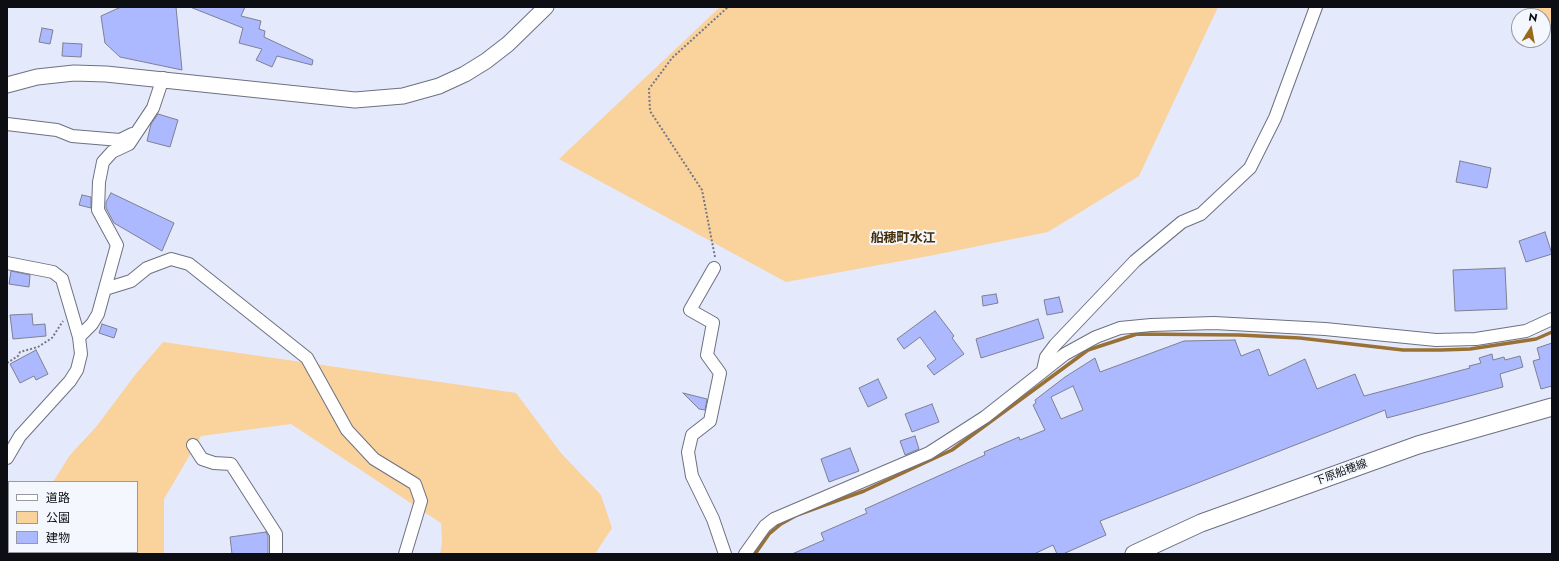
<!DOCTYPE html>
<meta charset="utf-8">
<style>
body{margin:0}
#map{position:relative;width:1559px;height:561px;overflow:hidden;background:#e5e9fc;font-family:Jost,"Noto Sans JP",sans-serif}
canvas{display:block}
.frame{position:absolute;inset:0;border:8px solid #0d0e14;pointer-events:none}
.legend{position:absolute;left:8px;top:481px;width:130px;height:72px;box-sizing:border-box;background:#f5f7fe;border:1px solid #989aa0;margin:0;padding:5px 7px;list-style:none;font-size:12px;color:#0d0e14}
.legend li{display:flex;align-items:center;gap:8px;height:20px}
.legend b{width:20px;border:1px solid #989aa0}
.north{position:absolute;left:1511px;top:8px;width:40px;height:40px;box-sizing:border-box;background:#f5f7fe;border:1px solid #989aa0;border-radius:50%;rotate:11deg;font-size:11px;font-weight:700;line-height:16px;text-align:center;color:#0d0e14}
.north::after{content:'';display:block;margin:auto;width:14px;height:18px;background:#986919;clip-path:polygon(50% 0,100% 100%,50% 72%,0 100%)}
</style>
<div id="map">
<canvas width="1559" height="561"></canvas>
<div class="frame"></div>
<ul class="legend">
<li><b style="height:5px;background:#fff"></b>道路</li>
<li><b style="height:11px;background:#fad29c"></b>公園</li>
<li><b style="height:11px;background:#acb9ff"></b>建物</li>
</ul>
<div class="north">N</div>
</div>
<script>
const context = document.querySelector('canvas').getContext('2d');
context.lineJoin = 'round';
function paint(path, color) { context.fillStyle = color; context.fill(path, 'evenodd'); }
const toPath = rows => new Path2D(rows.map(r => 'M' + r).join(''));
function stroke(path, color, width, dash) { context.strokeStyle = color; context.lineWidth = width; context.lineCap = dash ? 'butt' : 'round'; context.setLineDash(dash || []); context.stroke(path); }
function label(font, color, halo, rows, align = 'center') {
  context.font = font + ' Jost,"Noto Sans JP",sans-serif'; context.lineWidth = 4; context.setLineDash([]); context.textBaseline = 'middle'; context.strokeStyle = halo; context.fillStyle = color; for (const [text, x, y, turn = 0] of rows) {
    context.save(); context.translate(x, y); context.rotate((+turn || 0) * Math.PI / 180); context.textAlign = isNaN(turn) ? turn : align; if (halo) context.strokeText(text, 0, 0); context.fillText(text, 0, 0); context.restore();
  }
}
paint(toPath([
 [720,7,1218,7,1139,176,1048,232,934,255,786,282,559,159],
 [1535,7,1552,7,1552,24],
 [163,342,516,393,561,453,601,495,612,528,595,554,440,554,442,543,441,523,291,424,201,436,164,499,164,554,15,554,15,552,137,552,137,482,53,482,70,455,96,427,135,375]
]), '#fad29c');
stroke(toPath([
 [755,554,769,534,781,524,797,515,864,491,952,450,1088,350,1137,334,1239,335,1300,338,1403,350,1441,350,1470,349,1536,339,1552,332]
]), '#9a7134', 3.5);
const building = toPath([
 [121,7,176,7,182,70,120,57,105,43,101,16,121,7],
 [190,7,245,7,241,16,261,21,259,29,265,31,264,37,313,60,312,65,277,56,272,67,256,60,262,49,239,43,243,28,190,7],
 [42,28,53,30,50,44,39,42,42,28],
 [63,43,82,44,81,57,62,56,63,43],
 [158,114,178,120,170,147,147,141,151,124,158,114],
 [1460,161,1491,168,1487,188,1456,182,1460,161],
 [111,193,174,223,162,251,114,223,106,208,106,202,111,193],
 [82,195,91,197,91,208,79,205,82,195],
 [1545,232,1552,254,1526,262,1519,241,1545,232],
 [1505,268,1507,309,1455,311,1453,270,1505,268],
 [11,271,30,275,29,287,9,284,11,271],
 [996,294,998,303,983,306,982,296,996,294],
 [1059,297,1063,312,1047,315,1044,300,1059,297],
 [935,311,954,336,952,338,964,354,934,375,927,366,936,359,920,337,904,349,897,339,935,311],
 [32,314,33,325,45,324,46,336,13,339,10,315,32,314],
 [1038,319,1044,338,981,358,976,339,1038,319],
 [102,324,117,329,114,338,99,333,102,324],
 [1235,340,1241,356,1259,349,1269,376,1305,359,1317,389,1355,374,1364,396,1470,368,1469,366,1481,363,1479,358,1492,354,1493,360,1504,357,1505,360,1520,356,1523,367,1500,374,1503,387,1387,418,1385,410,1100,521,1106,535,1063,554,1057,554,1053,545,1034,554,792,554,824,540,821,533,867,513,865,509,985,455,984,452,1019,437,1020,440,1045,430,1033,405,1036,403,1035,400,1065,377,1095,358,1100,372,1184,341,1235,340],
 [1073,386,1083,410,1061,419,1051,397,1073,386],
 [1552,343,1552,386,1541,389,1533,361,1540,359,1537,348,1552,343],
 [36,350,48,374,36,380,34,376,20,383,10,364,36,350],
 [878,379,887,398,868,407,859,388,878,379],
 [683,393,707,399,705,410,699,409,683,393],
 [932,404,939,422,912,432,905,414,932,404],
 [915,436,919,449,905,455,900,441,915,436],
 [850,448,859,471,829,482,821,459,850,448],
 [266,532,268,536,268,554,232,554,230,537,266,532]
]);
paint(building, '#acb9ff');
stroke(building, '#7d8091', 1);
const minor = toPath([
 [7,124,57,130,72,136,120,140,132,134],
 [7,263,53,272,62,279,79,337,81,354,77,370,70,381,20,436,7,458],
 [714,268,690,310,713,323,707,355,720,373,710,421,692,435,688,452,692,476,713,519,725,554],
 [105,289,131,281,147,268,171,259,189,264,307,358,347,430,374,459,415,484,421,501,405,554],
 [79,337,92,324,98,314,117,245,98,210,99,182,103,162,112,152,129,144,153,108,163,78],
 [1043,370,1046,357,1055,345,1135,261,1182,222,1201,214,1250,168,1275,118,1316,7],
 [193,445,202,459,214,463,231,464,276,534,276,554],
 [745,554,765,526,774,519,929,453,985,417,1065,354,1096,337,1120,328,1151,325,1214,323,1325,329,1436,340,1476,339,1526,331,1552,319]
]);
const tertiary = toPath([
 [7,85,37,77,74,73,106,74,355,100,403,96,439,86,465,74,486,61,508,44,546,7]
]);
const secondary = toPath([
 [1134,554,1201,523,1418,445,1552,407]
]);
stroke(minor, '#6d7181', 14);
stroke(tertiary, '#6d7181', 17);
stroke(secondary, '#6d7181', 19);
stroke(toPath([
 [715,257,702,190,650,111,649,89,672,58,728,7],
 [7,363,18,356,20,352,38,347,52,338,63,321]
]), '#757884', 2, [2, 2]);
stroke(minor, '#fff', 12);
stroke(tertiary, '#fff', 15);
stroke(secondary, '#fff', 17);
label('11px', '#0d0e14', '#f5f7fe', [
 ["下原船穂線",1341,473,-20]
]);
label('bold 13px', '#452f0a', '#f5f7fe', [
 ["船穂町水江",903,239]
]);
</script>
